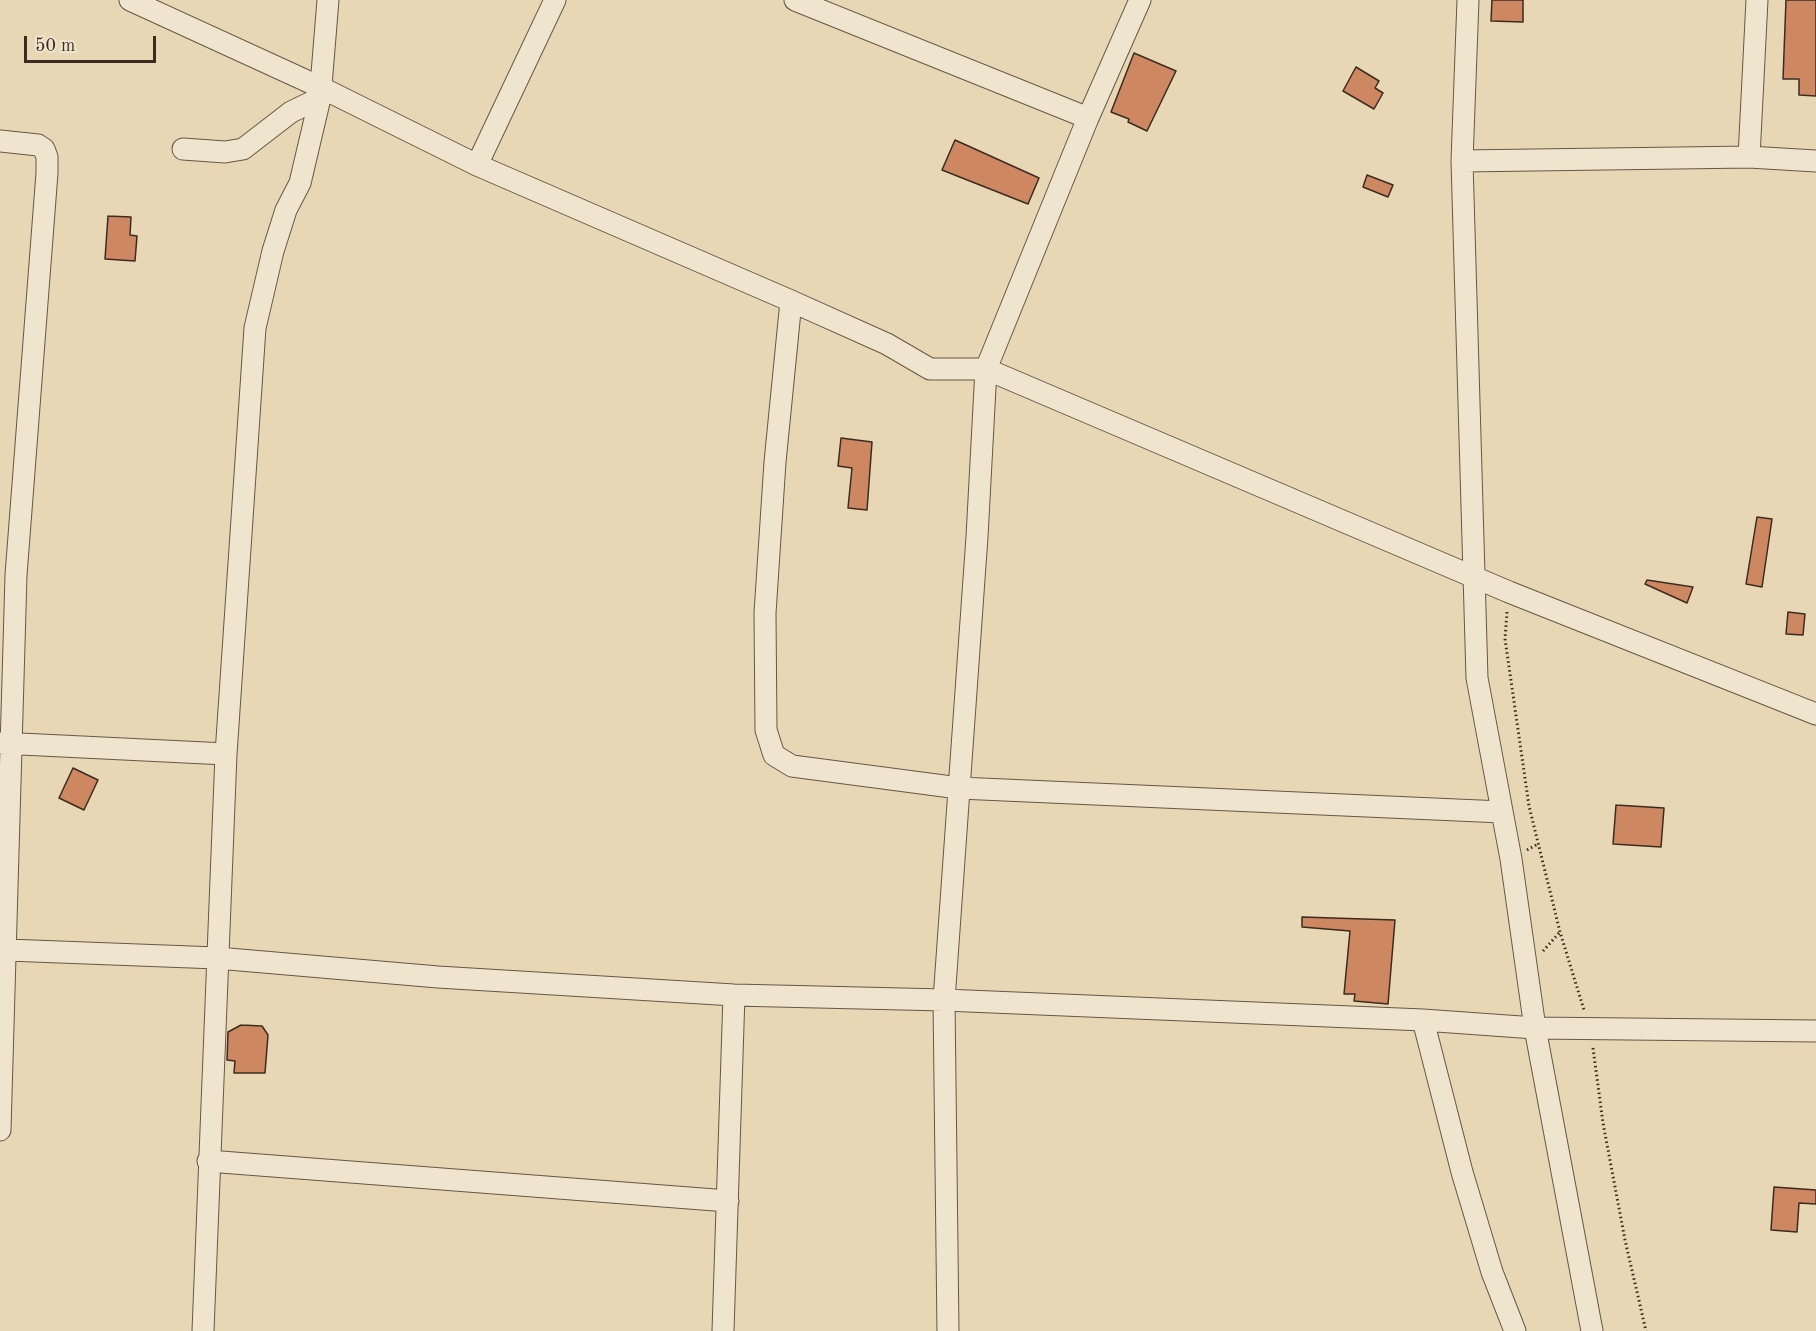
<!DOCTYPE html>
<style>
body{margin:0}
#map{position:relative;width:1816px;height:1331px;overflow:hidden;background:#e7d7b4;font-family:"Old Standard TT",serif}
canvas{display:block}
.scale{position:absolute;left:24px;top:36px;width:132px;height:27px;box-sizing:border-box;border:3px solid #3c2b23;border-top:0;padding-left:8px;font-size:18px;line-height:21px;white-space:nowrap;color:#3c2b23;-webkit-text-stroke:4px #efe5ce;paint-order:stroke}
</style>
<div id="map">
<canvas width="1816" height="1331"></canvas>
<div class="scale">50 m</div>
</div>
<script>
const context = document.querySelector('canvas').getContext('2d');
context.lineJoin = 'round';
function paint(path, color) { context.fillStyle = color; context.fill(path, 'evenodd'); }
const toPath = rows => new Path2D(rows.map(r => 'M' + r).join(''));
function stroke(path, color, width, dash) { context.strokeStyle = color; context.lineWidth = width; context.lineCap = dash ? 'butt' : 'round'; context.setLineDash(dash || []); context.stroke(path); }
const building = toPath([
 [1492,0,1523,0,1523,22,1491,21,1492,0],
 [1786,0,1816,0,1816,96,1799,95,1799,79,1783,79,1786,0],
 [1134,53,1176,71,1147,131,1128,122,1129,119,1111,112,1134,53],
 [1356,67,1379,81,1375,88,1383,93,1374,109,1343,91,1356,67],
 [955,140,1039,178,1028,204,942,170,955,140],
 [1367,175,1393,185,1388,197,1363,187,1367,175],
 [108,216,131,217,130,235,137,236,135,261,105,259,108,216],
 [841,438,872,442,867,510,848,508,852,468,838,466,841,438],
 [1757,517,1772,519,1762,587,1746,584,1757,517],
 [1647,580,1693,587,1687,603,1645,584,1647,580],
 [1788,612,1805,614,1803,635,1786,634,1788,612],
 [73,768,98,780,84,810,59,798,73,768],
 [1616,805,1664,808,1661,847,1613,844,1616,805],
 [1302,917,1395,920,1388,1004,1354,1001,1355,994,1344,994,1350,931,1302,927,1302,917],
 [241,1025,262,1026,268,1035,265,1073,234,1073,235,1061,227,1060,228,1032,241,1025],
 [1774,1187,1816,1190,1816,1204,1799,1203,1797,1232,1771,1230,1774,1187]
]);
paint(building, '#cd8862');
stroke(building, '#3c2b23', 1.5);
const minor = toPath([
 [130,0,322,88,477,165,791,301,887,344,930,369,986,369,1509,592,1816,714],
 [795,0,1088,118],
 [1468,0,1462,161,1477,678,1511,859,1535,1028,1592,1331],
 [0,141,38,145,44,149,47,157,47,173,16,575,0,1130],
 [183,149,225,152,243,149,291,112,320,98],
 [1749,157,1757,0],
 [1462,161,1749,157,1816,161],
 [477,165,555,0],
 [791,301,775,462,765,613,766,730,774,755,792,766,959,788,1502,812],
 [0,743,226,754],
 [7,950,217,958,438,977,734,995,944,1000,1423,1020,1535,1028,1816,1031],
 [1423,1020,1462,1172,1492,1272,1515,1331],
 [208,1161,728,1201],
 [203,1331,226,754,255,328,273,251,286,210,300,183,320,98,328,0],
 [723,1331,734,995],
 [948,1331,944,1000,977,537,986,369,1088,118,1140,0]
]);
stroke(minor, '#675647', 23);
stroke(toPath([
 [1507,612,1505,639,1529,806,1560,932,1584,1010],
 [1527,850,1538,844],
 [1543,951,1560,932],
 [1593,1048,1603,1123,1625,1240,1646,1331]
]), '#3c2b23', 3, [1.5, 3]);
stroke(minor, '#efe5ce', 21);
</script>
